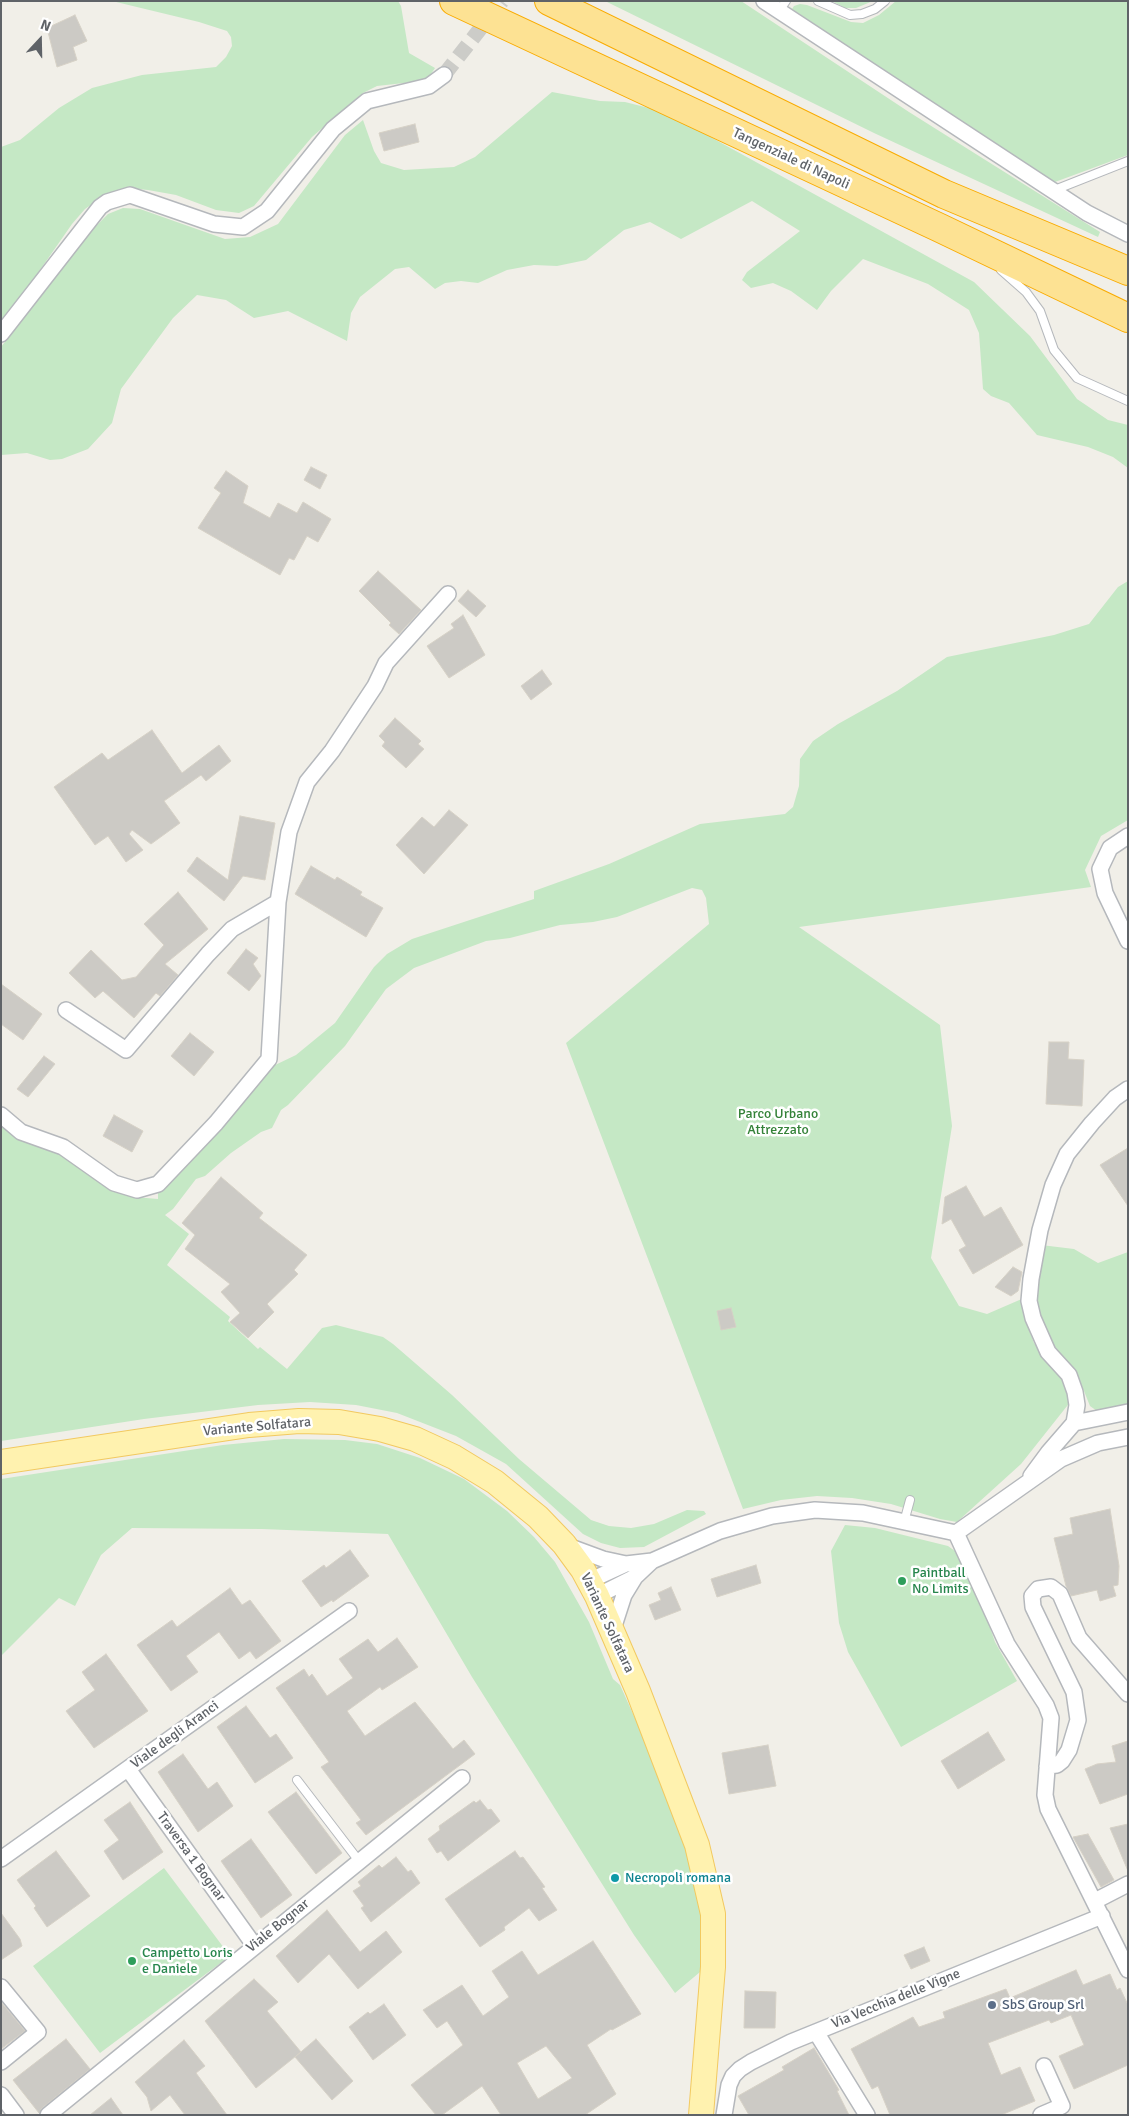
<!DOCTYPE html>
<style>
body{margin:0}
#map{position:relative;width:1129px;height:2116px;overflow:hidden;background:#f1efe8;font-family:Signika,sans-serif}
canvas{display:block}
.frame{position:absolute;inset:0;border:2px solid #5f6368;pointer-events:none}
.north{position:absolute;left:15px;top:15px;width:50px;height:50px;-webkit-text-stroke:4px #fff;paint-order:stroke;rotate:21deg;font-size:14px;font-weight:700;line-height:20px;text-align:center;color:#5f6368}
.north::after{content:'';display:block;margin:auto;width:18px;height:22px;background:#5f6368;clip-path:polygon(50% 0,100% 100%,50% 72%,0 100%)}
</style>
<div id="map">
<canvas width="1129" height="2116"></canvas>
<div class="frame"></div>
<div class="north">N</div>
</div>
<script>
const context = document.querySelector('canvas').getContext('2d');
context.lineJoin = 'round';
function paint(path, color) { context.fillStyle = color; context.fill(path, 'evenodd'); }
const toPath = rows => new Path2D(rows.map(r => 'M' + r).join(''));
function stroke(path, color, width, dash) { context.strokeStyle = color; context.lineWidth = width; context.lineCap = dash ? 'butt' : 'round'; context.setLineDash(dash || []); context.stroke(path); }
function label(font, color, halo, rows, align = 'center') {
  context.font = font + ' Signika,sans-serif'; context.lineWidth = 5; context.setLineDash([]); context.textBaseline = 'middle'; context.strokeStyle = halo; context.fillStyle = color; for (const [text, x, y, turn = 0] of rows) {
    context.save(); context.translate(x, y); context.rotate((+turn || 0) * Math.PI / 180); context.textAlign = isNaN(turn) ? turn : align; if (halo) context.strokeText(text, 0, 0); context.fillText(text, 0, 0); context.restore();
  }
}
paint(toPath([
 [112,1,398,1,401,6,409,53,435,68,429,77,413,82,377,86,363,93,312,137,254,206,239,213,216,210,176,195,148,190,128,188,104,196,85,209,72,224,1,326,1,147,20,140,59,108,92,88,142,75,216,67,226,57,232,46,231,37,227,31,199,22],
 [605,1,741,1,909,112,1100,232,1098,237,874,133],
 [832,1,873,1,856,8,845,8],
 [896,1,1128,1,1128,155,1055,182,906,86,792,9,794,6,800,4,807,5,851,22,863,23,879,15],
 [552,92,600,101,625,102,665,112,974,282,1030,336,1077,399,1108,420,1128,425,1128,468,1113,457,1088,447,1037,435,1009,403,991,396,983,389,979,333,969,310,928,284,863,259,831,291,817,310,791,291,773,283,751,288,742,280,747,272,800,231,752,201,681,239,650,222,624,230,586,260,557,266,534,265,507,270,478,283,461,281,445,283,435,289,409,267,395,269,360,297,351,313,347,341,288,311,254,318,226,300,197,295,173,318,121,389,112,423,88,449,62,459,50,460,27,453,1,455,1,347,92,230,108,214,123,208,140,209,225,239,250,237,278,224,345,135,363,120,374,151,381,163,404,170,454,167,475,157],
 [1128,581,1128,820,1101,836,1085,870,1091,887,799,927,940,1025,952,1126,931,1258,959,1306,987,1314,1024,1298,1024,1317,1034,1343,1069,1388,1071,1401,1021,1464,957,1522,940,1519,891,1504,852,1498,817,1496,781,1500,743,1509,566,1043,709,924,706,898,702,890,692,888,617,917,593,922,560,925,510,938,486,941,414,968,386,989,345,1046,288,1105,281,1110,272,1128,261,1132,231,1153,205,1176,196,1179,173,1209,165,1215,189,1234,167,1265,230,1317,228,1321,258,1349,260,1347,287,1369,322,1328,336,1325,383,1337,393,1344,452,1395,519,1459,591,1520,609,1526,631,1528,654,1524,687,1510,704,1511,706,1514,644,1547,620,1548,601,1543,583,1534,506,1464,456,1436,397,1413,356,1405,310,1402,258,1405,144,1419,1,1441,1,1124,63,1155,108,1187,135,1197,158,1199,158,1192,167,1185,208,1143,271,1067,296,1055,335,1023,374,967,387,954,412,939,534,899,534,891,609,864,700,824,785,814,793,807,799,786,800,759,813,741,838,724,897,691,947,657,1054,635,1089,624,1118,587],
 [1041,1245,1074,1249,1098,1263,1128,1252,1128,1404,1097,1411,1090,1406,1078,1376,1055,1347,1034,1305],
 [284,1439,345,1440,377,1444,420,1458,464,1479,507,1511,534,1537,555,1562,589,1622,613,1679,620,1685,652,1756,685,1844,701,1907,706,1967,675,1993,634,1935,532,1772,472,1677,388,1534,262,1529,132,1528,101,1555,75,1606,59,1598,1,1656,1,1479,223,1445],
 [845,1525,875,1528,948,1546,955,1551,984,1610,995,1642,1017,1681,901,1747,848,1652,839,1623,831,1551],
 [164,1868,230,1956,100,2053,33,1966]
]), '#c5e8c5');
const building = toPath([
 [75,15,87,41,73,47,77,60,57,67,47,28,75,15],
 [415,124,419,142,384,151,379,133,415,124],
 [311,467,327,475,320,489,304,480,311,467],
 [226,471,248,486,243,503,270,518,278,503,297,513,303,502,331,519,318,542,307,536,294,560,289,558,280,575,198,528,221,493,214,488,226,471],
 [378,571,421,610,399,634,389,625,391,623,359,591,378,571],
 [468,590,486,606,476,617,458,601,468,590],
 [463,615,485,655,449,678,427,646,454,628,451,624,463,615],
 [542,670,552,684,531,700,521,686,542,670],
 [395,718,421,741,418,744,424,749,406,768,382,746,385,742,379,736,395,718],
 [152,730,182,773,219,745,231,761,206,781,201,775,164,801,180,823,151,844,132,830,129,834,143,850,126,862,108,836,95,845,54,787,102,753,108,760,152,730],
 [449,810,468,825,424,874,396,845,422,817,434,827,449,810],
 [240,816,275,823,265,880,243,876,224,901,187,871,197,857,228,880,240,816],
 [311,866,335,880,337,877,362,892,360,895,383,908,366,937,295,894,311,866],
 [178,892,208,929,165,964,178,975,160,996,156,993,134,1018,103,991,95,998,69,973,91,950,122,980,136,977,164,945,144,924,178,892],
 [246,949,258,958,253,964,261,976,249,991,227,973,246,949],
 [1,984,42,1014,23,1040,1,1024,1,984],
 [190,1033,214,1052,194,1076,171,1056,190,1033],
 [1049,1042,1069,1042,1068,1059,1084,1060,1082,1106,1046,1104,1049,1042],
 [44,1056,55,1064,28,1097,17,1089,44,1056],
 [114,1115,143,1131,132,1152,103,1136,114,1115],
 [1128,1148,1128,1206,1100,1165,1128,1148],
 [221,1177,263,1213,259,1218,307,1255,294,1270,298,1274,267,1304,274,1312,248,1338,230,1322,240,1313,221,1292,230,1284,185,1249,195,1235,182,1223,221,1177],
 [966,1186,984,1217,1001,1207,1023,1245,973,1274,959,1250,966,1246,951,1219,942,1224,945,1197,966,1186],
 [1013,1267,1022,1272,1018,1291,1011,1296,995,1287,1013,1267],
 [731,1308,736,1327,721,1330,717,1311,731,1308],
 [1110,1509,1119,1566,1118,1585,1113,1586,1116,1596,1100,1601,1097,1590,1071,1596,1066,1586,1054,1538,1073,1534,1070,1518,1110,1509],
 [350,1550,369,1576,333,1602,332,1600,321,1607,302,1581,324,1565,326,1568,350,1550],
 [756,1565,761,1583,717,1597,711,1579,756,1565],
 [671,1587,681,1610,655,1620,649,1605,661,1600,658,1593,671,1587],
 [230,1588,242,1605,250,1600,281,1641,256,1659,250,1651,239,1659,219,1632,186,1656,198,1672,171,1691,137,1645,172,1620,177,1627,230,1588],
 [397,1638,418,1667,382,1690,380,1687,347,1711,365,1736,415,1702,453,1749,464,1740,475,1754,366,1835,356,1823,361,1820,321,1767,329,1762,276,1688,304,1669,309,1677,312,1674,327,1696,353,1678,339,1659,368,1639,378,1652,397,1638],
 [106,1654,148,1711,94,1748,66,1711,95,1690,82,1672,106,1654],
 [246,1706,270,1738,276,1734,293,1758,255,1783,217,1727,246,1706],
 [988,1732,1005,1760,958,1789,941,1761,988,1732],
 [1128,1741,1128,1794,1100,1804,1085,1769,1097,1764,1116,1762,1112,1746,1128,1741],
 [768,1745,776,1786,729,1794,722,1753,768,1745],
 [183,1754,208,1789,217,1782,233,1806,198,1832,158,1772,183,1754],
 [296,1792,342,1853,316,1874,268,1812,296,1792],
 [480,1800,488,1810,491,1809,500,1821,448,1861,441,1851,437,1853,428,1839,440,1830,439,1826,474,1801,476,1803,480,1800],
 [130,1802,163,1852,123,1880,104,1851,119,1840,104,1820,130,1802],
 [1128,1824,1128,1871,1110,1828,1128,1824],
 [1088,1834,1114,1880,1101,1887,1073,1837,1088,1834],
 [251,1839,292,1895,261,1918,221,1861,251,1839],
 [56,1851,90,1896,47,1927,34,1908,36,1906,17,1880,56,1851],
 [515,1851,520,1858,523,1857,545,1887,542,1888,557,1910,539,1921,529,1908,504,1927,505,1930,480,1947,445,1899,515,1851],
 [396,1857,408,1872,411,1870,420,1883,371,1922,361,1908,364,1906,353,1891,361,1886,358,1882,379,1865,382,1868,396,1857],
 [327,1910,360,1952,386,1931,402,1952,358,1989,329,1954,298,1983,276,1956,327,1910],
 [1,1913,20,1939,22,1946,1,1960,1,1913],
 [593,1941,641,2014,612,2030,611,2029,587,2045,616,2094,585,2115,501,2115,482,2086,442,2115,436,2115,411,2085,463,2045,447,2021,437,2028,423,2010,462,1985,483,2016,509,1997,492,1971,522,1951,538,1975,593,1941],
 [546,2046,572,2078,538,2099,517,2063,546,2046],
 [924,1947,930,1961,911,1969,904,1955,924,1947],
 [1076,1970,1083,1985,1110,1974,1117,1990,1120,1988,1128,2005,1128,2065,1074,2089,1059,2056,1084,2045,1071,2015,1051,2023,1049,2020,988,2043,1001,2075,1020,2067,1035,2101,1001,2115,890,2115,878,2086,872,2089,851,2049,913,2017,919,2027,945,2018,943,2012,1006,1989,1010,1998,1076,1970],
 [254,1979,278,2002,267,2011,301,2052,256,2088,205,2021,254,1979],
 [745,1991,776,1992,775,2028,744,2028,745,1991],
 [1,2002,25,2031,1,2049,1,2002],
 [384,2004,406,2035,373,2060,349,2027,368,2012,370,2014,384,2004],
 [66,2039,90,2069,42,2108,39,2113,13,2080,66,2039],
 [316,2039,353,2081,332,2100,295,2057,316,2039],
 [184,2040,205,2066,196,2073,227,2115,185,2115,170,2095,151,2111,147,2097,135,2082,184,2040],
 [814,2048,839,2090,837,2091,849,2115,749,2115,738,2096,784,2070,782,2067,814,2048],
 [111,2098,123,2115,90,2115,111,2098]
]);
paint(building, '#cccac5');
stroke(building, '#d6d1c6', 1);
stroke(toPath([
 [444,75,502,1]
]), '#ccccc8', 15, [15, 8]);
const lane = toPath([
 [818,1,850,15,862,14,875,9,885,1],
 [779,11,786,1],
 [1052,191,1128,161],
 [1001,270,1026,292,1040,311,1054,350,1077,378,1128,401],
 [904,1522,910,1500],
 [297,1780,359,1861]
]);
const street = toPath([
 [764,1,1087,213,1128,234],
 [1,334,100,207,107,202,130,195,214,224,243,227,267,211,333,129,367,101,429,86,444,75],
 [1128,836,1110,848,1100,869,1105,893,1128,941],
 [66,1010,126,1050,208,954,232,929,278,902],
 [1,1115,21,1132,63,1147,114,1183,137,1190,158,1184,216,1123,269,1059,278,902,289,832,307,782,332,751,375,686,386,663,448,594],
 [1074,1423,1077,1405,1075,1392,1069,1375,1048,1352,1033,1318,1029,1301,1031,1279,1040,1230,1053,1185,1067,1154,1092,1123,1115,1098,1128,1089],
 [1031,1476,1048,1453,1074,1423,1128,1412],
 [956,1533,1061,1459,1098,1443,1128,1437],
 [565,1545,603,1559,626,1564,652,1561],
 [589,1581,626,1564],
 [597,1596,635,1577],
 [613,1629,624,1595,635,1577,652,1561,720,1531,772,1516,815,1510,863,1513,956,1533,1007,1644,1046,1705,1051,1718,1045,1795,1048,1809,1128,1970],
 [1047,1766,1057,1765,1062,1761,1069,1750,1078,1720,1074,1692,1033,1607,1032,1596,1038,1589,1051,1587,1060,1594,1079,1638,1128,1694],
 [128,1769,254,1945],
 [1,1859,349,1611],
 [1095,1901,1128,1884],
 [1,1987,38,2032,1,2062],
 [816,2032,867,2115],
 [1,2095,16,2115],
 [48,2115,462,1778],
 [724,2115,729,2085,733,2076,740,2069,751,2062,791,2042,1102,1916],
 [1041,2115,1062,2106,1044,2066]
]);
const primary = toPath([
 [1,1462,249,1425,299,1421,339,1422,380,1429,415,1439,454,1457,495,1482,538,1517,564,1544,583,1570,597,1596,638,1691,697,1845,713,1914,713,1967,701,2115]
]);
const highway = toPath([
 [454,1,940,228,1128,318],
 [549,1,944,194,1128,271]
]);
stroke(lane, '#b5b8bc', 10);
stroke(street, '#b5b8bc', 18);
stroke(primary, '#f2c960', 26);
stroke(highway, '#f9ab00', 30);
stroke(lane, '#fff', 8);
stroke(street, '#fff', 15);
stroke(primary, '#fff2af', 24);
stroke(highway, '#fde293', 28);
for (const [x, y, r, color] of [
 [902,1581,5,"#2e9e5b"],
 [615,1878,5,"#0f9aa8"],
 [132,1961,5,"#2e9e5b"],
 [992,2005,5,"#5c6f8a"]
]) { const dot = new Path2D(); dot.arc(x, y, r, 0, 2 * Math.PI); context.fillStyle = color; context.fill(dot); stroke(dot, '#fff', 2); }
label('14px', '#5f6368', '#fff', [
 ["Tangenziale di Napoli",791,159,25],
 ["Variante Solfatara",257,1427,-5],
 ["Variante Solfatara",607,1623,65],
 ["Viale degli Aranci",175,1735,-36],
 ["Traversa 1 Bognar",191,1857,54],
 ["Viale Bognar",278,1926,-39],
 ["Via Vecchia delle Vigne",896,1999,-22]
]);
label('14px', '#348238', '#fff', [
 ["Parco Urbano",778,1114],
 ["Attrezzato",778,1130]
]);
label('14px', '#27864d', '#fff', [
 ["Paintball",912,1573],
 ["No Limits",912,1589],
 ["Campetto Loris",142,1953],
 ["e Daniele",142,1969]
], 'left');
label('14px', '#0d838f', '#fff', [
 ["Necropoli romana",625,1878]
], 'left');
label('14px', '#4e5e75', '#fff', [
 ["SbS Group Srl",1002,2005]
], 'left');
</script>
